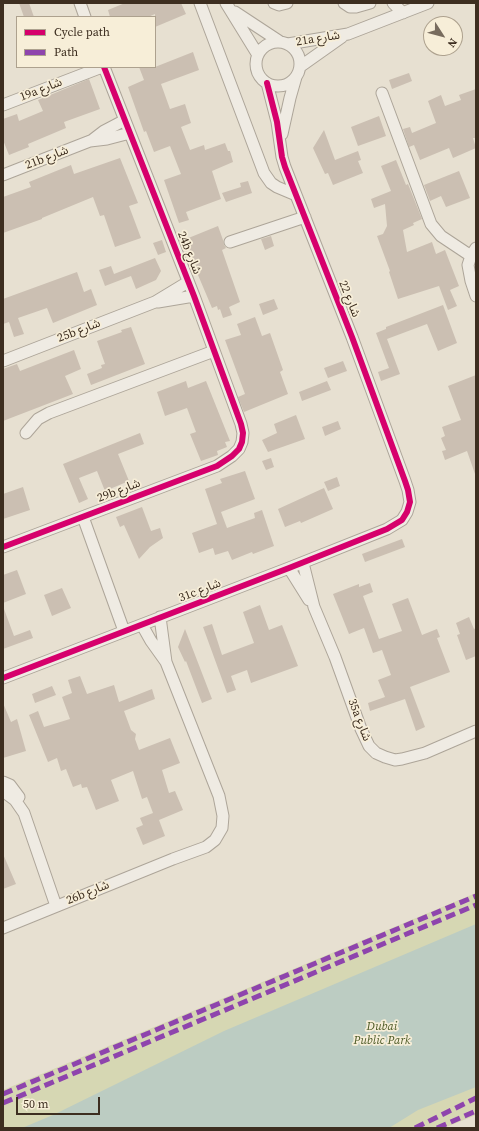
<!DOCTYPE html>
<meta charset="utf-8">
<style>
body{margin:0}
#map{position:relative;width:479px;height:1131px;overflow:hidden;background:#e7e0d1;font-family:"Source Serif 4",serif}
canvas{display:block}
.frame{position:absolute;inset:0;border:4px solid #3d2e20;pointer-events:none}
.legend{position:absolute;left:16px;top:16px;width:140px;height:52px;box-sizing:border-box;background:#f7eed8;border:1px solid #ada18e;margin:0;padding:5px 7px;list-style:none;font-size:12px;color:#3d2e20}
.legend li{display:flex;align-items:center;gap:8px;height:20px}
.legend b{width:20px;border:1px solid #ada18e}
.north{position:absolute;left:423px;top:16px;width:40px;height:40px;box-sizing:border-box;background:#f7eed8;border:1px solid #ada18e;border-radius:50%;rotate:126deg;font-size:11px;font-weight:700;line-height:16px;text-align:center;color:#3d2e20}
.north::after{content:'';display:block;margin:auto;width:14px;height:18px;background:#786c5e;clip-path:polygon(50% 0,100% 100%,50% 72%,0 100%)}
.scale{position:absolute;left:16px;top:1097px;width:84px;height:18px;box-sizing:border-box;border:2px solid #3d2e20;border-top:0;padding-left:5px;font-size:12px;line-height:14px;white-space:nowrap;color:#3d2e20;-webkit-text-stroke:3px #f7eed8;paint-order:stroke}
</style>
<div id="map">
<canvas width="479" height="1131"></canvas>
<div class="frame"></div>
<ul class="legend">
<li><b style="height:5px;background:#d6006c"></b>Cycle path</li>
<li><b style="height:5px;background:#8e44ad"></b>Path</li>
</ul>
<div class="north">N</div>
<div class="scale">50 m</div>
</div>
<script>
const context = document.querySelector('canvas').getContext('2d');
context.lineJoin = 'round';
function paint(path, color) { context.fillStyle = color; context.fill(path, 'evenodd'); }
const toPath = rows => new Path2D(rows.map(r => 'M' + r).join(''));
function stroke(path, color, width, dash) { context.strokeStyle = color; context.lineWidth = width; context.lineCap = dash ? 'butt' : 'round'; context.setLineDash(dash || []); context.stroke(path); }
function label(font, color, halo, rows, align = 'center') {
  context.font = font + ' "Source Serif 4","Noto Sans Arabic",serif'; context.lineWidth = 3.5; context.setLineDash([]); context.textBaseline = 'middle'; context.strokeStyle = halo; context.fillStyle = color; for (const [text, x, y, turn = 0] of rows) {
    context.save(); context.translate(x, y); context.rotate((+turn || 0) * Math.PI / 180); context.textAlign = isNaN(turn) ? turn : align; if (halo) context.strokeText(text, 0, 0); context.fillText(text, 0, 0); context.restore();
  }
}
paint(toPath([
 [476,893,476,1115,444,1128,3,1128,3,1090]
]), '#d6d7b3');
paint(toPath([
 [476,924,476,1087,418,1110,389,1128,22,1128,53,1115,224,1031]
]), '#bcccc2');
paint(toPath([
 [19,3,29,3,34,17,24,17],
 [125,3,181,3,186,14,155,27,155,14,148,17,110,17,108,10],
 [193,52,199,70,161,84,170,109,185,104,191,123,181,127,190,150,204,145,205,150,225,143,228,151,230,151,233,162,212,171,221,199,186,212,189,220,179,223,164,180,181,174,170,146,154,152,146,131,144,132,128,87,144,80,139,67,155,67],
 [409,73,412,81,392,89,389,80],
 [89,79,100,109,64,122,66,128,28,144,29,147,9,155,3,140,3,119,17,114,19,121,43,111,38,100],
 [476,89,476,138,473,138,476,148,453,158,449,148,420,160,414,145,409,147,403,129,410,127,412,133,436,123,428,101,441,95,445,106,461,100,459,95],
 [379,116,386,136,358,146,351,127],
 [324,130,335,160,358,151,361,160,358,161,363,173,333,185,328,173,325,174,313,148],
 [120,158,138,203,129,206,141,238,115,247,104,215,100,216,93,197,42,218,42,219,3,233,3,197,31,187,29,182,71,165,74,174],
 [396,160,406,185,408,184,422,219,413,223,414,225,403,230,407,252,432,242,436,254,445,250,459,286,450,290,457,306,448,310,439,286,398,299,389,272,390,271,377,236,383,234,387,226,385,204,374,208,371,199,391,191,381,166],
 [459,171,470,198,446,207,441,196,430,201,424,185],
 [248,181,252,193,226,202,222,193,241,187,240,183],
 [218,226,223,240,224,245,226,248,222,250,240,302,229,307,232,315,223,318,220,309,218,310,217,306,212,308,198,275,186,239],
 [271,236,274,246,265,250,261,239],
 [162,240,166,252,158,255,153,243],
 [155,258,161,271,156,280,136,289,131,276,105,286,99,270,111,266,114,274],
 [77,272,84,292,91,289,97,305,53,323,47,308,18,318,24,334,14,337,9,322,3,324,3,299],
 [274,299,278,309,263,315,259,304],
 [443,305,457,343,438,351,427,324,387,339,400,374,381,381,378,372,389,368,376,333,386,329,386,327],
 [255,317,262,336,270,333,283,370,280,372,288,394,244,412,238,397,245,394,225,340,241,335,237,324],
 [131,327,145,364,91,385,87,374,102,368,101,365,105,364,97,341,122,332,121,330],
 [74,350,81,369,65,376,73,394,3,421,3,369,17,364,20,371],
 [343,361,347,371,328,378,324,368],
 [476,375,476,473,475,474,467,451,445,460,442,451,446,450,441,438,445,436,442,427,461,420,448,386],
 [186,381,188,388,206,381,230,441,225,442,227,447,217,451,218,455,201,461,190,434,196,432,187,408,165,416,157,392],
 [327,381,331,390,302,401,299,392],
 [296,415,305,439,268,452,262,440,277,433,274,424],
 [338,421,341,429,325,436,322,427],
 [140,433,144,444,118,454,129,481,105,491,97,471,79,478,88,499,79,503,63,464],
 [271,458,274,467,266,470,262,461],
 [245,471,255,499,221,512,227,528,255,518,254,513,262,510,274,546,253,554,252,552,232,560,228,551,215,555,213,548,199,553,192,533,217,524,205,489,222,483,220,479],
 [337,477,340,486,328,491,324,482],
 [23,487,30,510,3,519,3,494],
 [324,488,333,509,301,523,300,521,285,527,278,509],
 [142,507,151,531,160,528,163,538,150,547,139,559,124,525,120,527,116,517],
 [402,539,405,547,365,562,362,554],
 [17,570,26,594,3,603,3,575],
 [370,583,373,592,363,596,379,639,402,631,392,604,408,598,422,635,437,629,440,637,437,638,450,672,410,687,425,727,416,731,405,699,370,711,368,703,385,697,378,680,391,675,382,650,373,653,364,628,349,634,333,594,359,584,359,587],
 [62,588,71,608,52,616,44,595],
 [260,605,269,630,282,625,298,666,251,683,247,670,231,676,236,690,227,693,203,627,212,624,222,655,254,643,243,612],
 [3,609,4,609,14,636,30,630,33,638,3,649],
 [469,617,474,629,476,628,476,656,466,660,457,635,460,634,456,623],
 [185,629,212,699,202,703,186,661,185,662,178,647],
 [80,676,87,694,114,685,119,702,152,689,155,699,124,711,131,730,136,734,135,739,139,750,170,738,180,763,162,770,169,793,175,791,183,810,159,820,165,836,143,845,136,828,143,825,140,818,153,813,147,797,142,799,133,771,111,780,119,801,96,810,87,787,82,788,81,784,73,787,66,769,61,771,57,758,48,762,29,715,38,711,44,727,70,719,62,697,72,693,68,680],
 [52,686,56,695,35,703,32,694],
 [3,703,11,722,17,719,26,751,3,758],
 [3,854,16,884,3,889]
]), '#cbbfb2');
const minor = toPath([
 [80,3,85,17],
 [200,3,264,173,271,183,277,187,296,195],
 [226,3,258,55],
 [274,3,279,5,287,3],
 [344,3,350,7,356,7,370,3],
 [393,3,403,13],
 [235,12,279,41],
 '256 64a22 22 0 1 1 44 0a22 22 0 1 1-44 0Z',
 [288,44,348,34,428,3],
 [301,66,342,37],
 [382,93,431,224,441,236,471,256],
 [3,105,102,67],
 [282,134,290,98,296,77],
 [91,141,104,131,125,120],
 [3,175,90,141,107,139,130,133],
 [230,242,305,217],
 [476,248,471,256,468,265,471,281,476,296],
 [158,302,194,296],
 [3,361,155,302,188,282],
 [26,433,38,419,49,413,214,351],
 [83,517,124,631],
 [3,547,217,466,232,456,239,449,242,442,243,433,241,424,194,296,104,67],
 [303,563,314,607,335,657,361,729,369,746,376,753,385,757,395,760,402,759,425,753,476,731],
 [289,568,309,600],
 [160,617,166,662],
 [3,678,289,568,387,529,402,520,407,512,410,502,408,490,405,481,352,337,285,167,282,157,277,122,267,83],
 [3,782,10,785,19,797],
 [3,791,15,800,24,813,56,906],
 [3,928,173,859,206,847,215,840,222,828,223,816,219,796,166,662,151,641,142,625]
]);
stroke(minor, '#ada599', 13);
stroke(minor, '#efebe3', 11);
stroke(toPath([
 [3,1094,476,896],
 [3,1103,476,905],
 [415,1128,476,1098],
 [437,1128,476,1111]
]), '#8e44ad', 5, [10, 5]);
stroke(toPath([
 [3,547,217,466,232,456,239,449,242,442,243,433,241,424,194,296,104,67],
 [3,678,289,568,387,529,402,520,407,512,410,502,408,490,405,481,352,337,285,167,282,157,277,122,267,83]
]), '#d6006c', 6);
label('12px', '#3d2e20', '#f7eed8', [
 ["21a شارع",318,39,-9],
 ["19a شارع",41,90,-21],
 ["21b شارع",47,158,-21],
 ["24b شارع",189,253,68],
 ["شارع 22",349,299,68],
 ["25b شارع",79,331,-21],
 ["29b شارع",119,491,-21],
 ["31c شارع",200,591,-21],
 ["35a شارع",359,720,69],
 ["26b شارع",88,893,-22]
]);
label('italic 12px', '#4d5a26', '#f7eed8', [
 ["Dubai",382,1027],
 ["Public Park",382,1041]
]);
</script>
